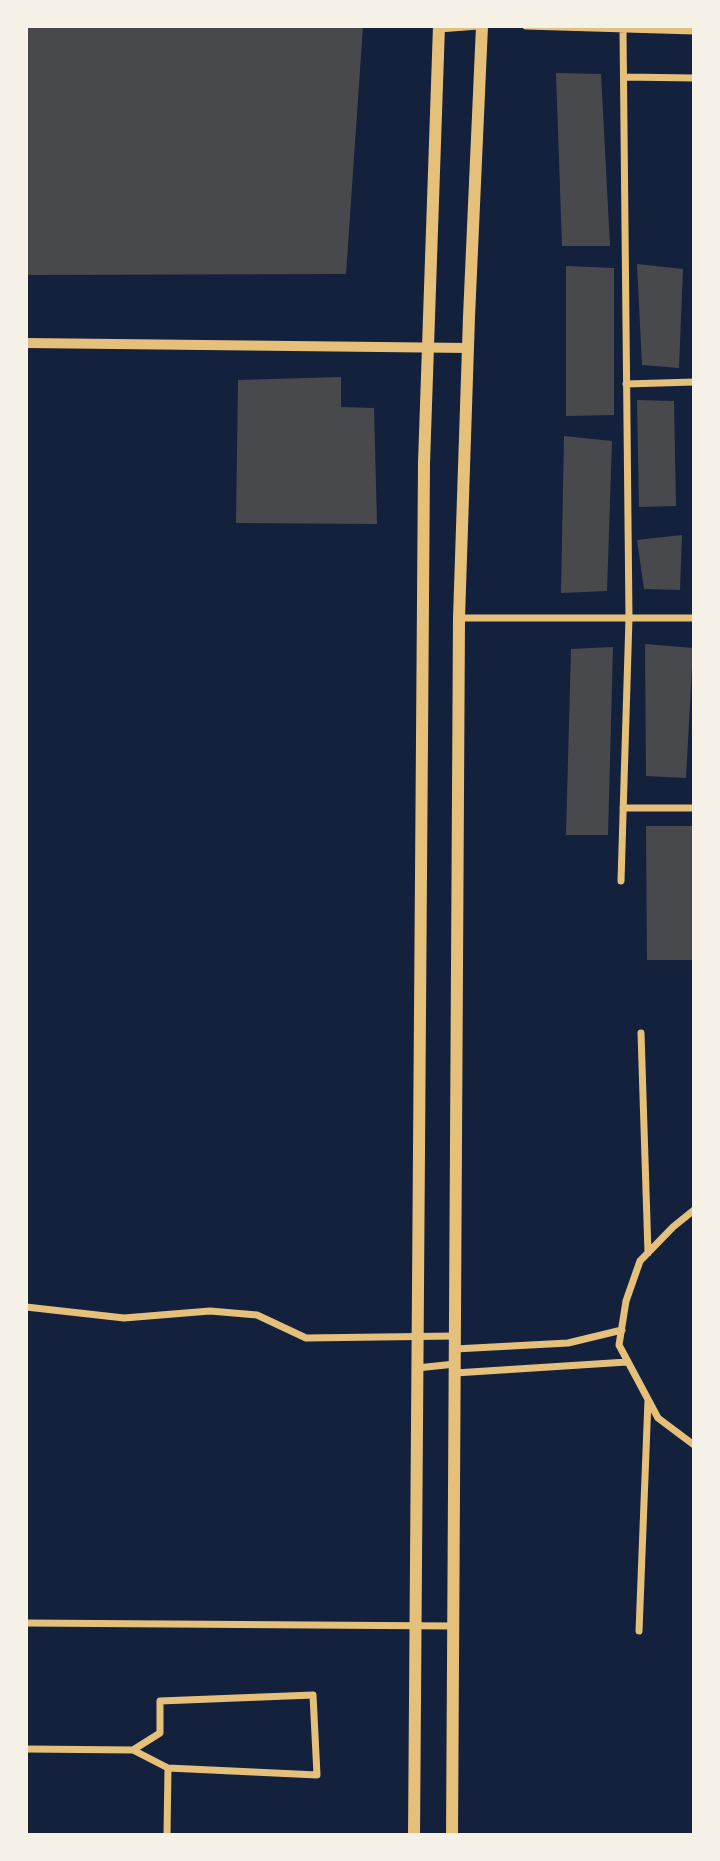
<!DOCTYPE html>
<style>
body{margin:0}
#map{position:relative;width:720px;height:1861px;overflow:hidden;background:#14213d;font-family:"Open Sans",sans-serif}
canvas{display:block}
.frame{position:absolute;inset:0;border:28px solid #f6f1e7;pointer-events:none}
</style>
<div id="map">
<canvas width="720" height="1861"></canvas>
<div class="frame"></div>
</div>
<script>
const context = document.querySelector('canvas').getContext('2d');
context.lineJoin = 'round';
function paint(path, color) { context.fillStyle = color; context.fill(path, 'evenodd'); }
const toPath = rows => new Path2D(rows.map(r => 'M' + r).join(''));
function stroke(path, color, width, dash) { context.strokeStyle = color; context.lineWidth = width; context.lineCap = dash ? 'butt' : 'round'; context.setLineDash(dash || []); context.stroke(path); }
paint(toPath([
 [26,26,363,26,346,274,26,275],
 [556,73,601,74,610,246,562,246],
 [637,264,683,269,679,368,642,365],
 [566,266,614,268,614,415,566,416],
 [341,377,341,407,374,408,377,524,236,523,238,380],
 [637,400,674,401,676,506,639,507],
 [564,436,612,441,607,591,561,593],
 [682,535,680,590,644,589,637,540],
 [645,644,693,648,686,778,646,776],
 [613,647,608,835,566,835,571,649],
 [646,826,694,826,694,960,647,960]
]), '#48494c');
stroke(toPath([
 [526,26,694,31],
 [439,29,478,26],
 [624,77,694,78],
 [626,384,694,382],
 [459,618,694,618],
 [623,808,694,808],
 [621,881,629,618,623,30],
 [641,1033,648,1253],
 [694,1210,673,1227,640,1261,626,1301,619,1345,658,1418,694,1445],
 [26,1307,124,1318,210,1311,257,1315,306,1338,455,1336],
 [455,1349,568,1343,622,1330],
 [417,1368,455,1364],
 [455,1373,627,1362],
 [26,1623,453,1626],
 [639,1631,648,1400],
 [26,1749,133,1750,168,1768,167,1835],
 [133,1750,160,1733,160,1701,313,1695,317,1775,168,1768]
]), '#e5c07b', 7);
stroke(toPath([
 [26,343,468,348]
]), '#e5c07b', 10);
stroke(toPath([
 [414,1835,424,463,439,26],
 [452,1835,459,618,469,317,482,26]
]), '#e5c07b', 12);
</script>
